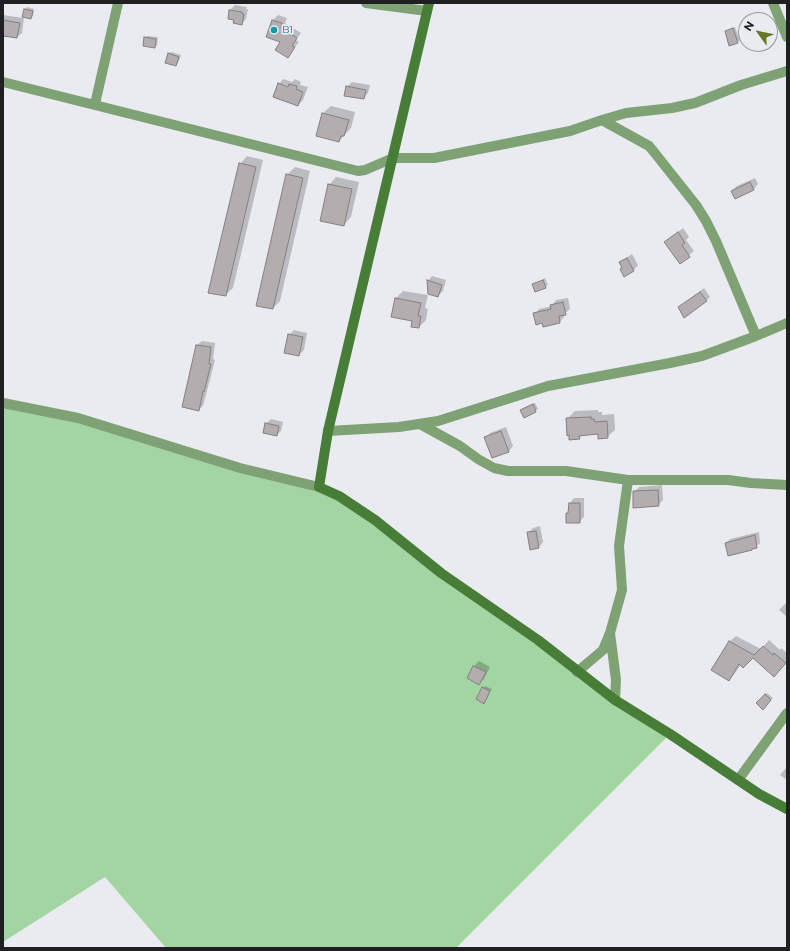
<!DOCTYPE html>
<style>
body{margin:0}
#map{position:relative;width:790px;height:951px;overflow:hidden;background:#eaebf0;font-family:Montserrat,sans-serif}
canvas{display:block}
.frame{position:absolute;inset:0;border:4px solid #202022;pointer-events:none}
.north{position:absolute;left:738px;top:12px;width:40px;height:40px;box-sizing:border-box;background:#eaebf0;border:1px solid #999a9e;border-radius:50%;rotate:303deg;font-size:11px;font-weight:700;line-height:16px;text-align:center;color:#202022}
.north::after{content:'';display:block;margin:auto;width:14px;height:18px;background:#667725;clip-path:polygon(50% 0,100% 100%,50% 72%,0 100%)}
</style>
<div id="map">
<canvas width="790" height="951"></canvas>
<div class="frame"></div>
<div class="north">N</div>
</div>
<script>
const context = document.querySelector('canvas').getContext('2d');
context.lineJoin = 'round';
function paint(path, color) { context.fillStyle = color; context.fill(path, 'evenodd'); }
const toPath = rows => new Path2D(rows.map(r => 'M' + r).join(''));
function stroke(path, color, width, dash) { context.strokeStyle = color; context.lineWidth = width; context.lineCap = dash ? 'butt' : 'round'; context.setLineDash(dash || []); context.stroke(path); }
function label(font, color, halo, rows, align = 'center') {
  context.font = font + ' Montserrat,sans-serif'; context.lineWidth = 3.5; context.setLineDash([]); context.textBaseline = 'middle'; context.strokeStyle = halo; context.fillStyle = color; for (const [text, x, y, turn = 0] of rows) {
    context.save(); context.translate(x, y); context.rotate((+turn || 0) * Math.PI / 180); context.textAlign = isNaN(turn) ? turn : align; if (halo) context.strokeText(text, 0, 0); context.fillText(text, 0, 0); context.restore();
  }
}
paint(toPath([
 [3,403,78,418,339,496,670,734,456,948,166,948,105,877,3,942]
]), '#a3d5a2');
paint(toPath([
 [235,5,247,7,246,9,248,9,246,19,241,24,235,19,230,10],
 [27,7,34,9,33,16,31,18,24,17,22,33,17,37,3,35,3,15,23,18,25,9],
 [278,15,287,18,285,23,301,33,296,40,299,42,287,57,282,41,268,37,273,20],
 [735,27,740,40,738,42,726,32],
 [147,36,158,37,157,45,155,47,145,38],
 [171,52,181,55,178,63,176,65,169,54],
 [283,79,292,82,295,79,301,82,300,85,308,87,303,100,298,105,279,84],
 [352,82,370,85,368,93,363,98,347,87],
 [331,106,355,112,351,128,339,141,317,135,323,113],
 [247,156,263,160,233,288,225,295,240,164],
 [295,167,310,171,280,301,273,308,287,175],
 [336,177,359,182,351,217,344,225,329,185],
 [755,178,758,184,754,189,735,198,732,191,737,186],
 [683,228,689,237,686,240,694,251,680,263,666,242],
 [632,254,638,265,634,270,624,275,623,267,620,262],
 [432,276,446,280,443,291,438,296,428,281],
 [545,278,548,285,545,287,533,285],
 [704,288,710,297,706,301,679,307],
 [403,291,428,295,425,308,428,309,426,320,419,327,396,298],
 [568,298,570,309,564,314,564,317,560,322,535,314,539,309,552,306,556,300],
 [294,330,307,333,304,350,299,355,289,335],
 [202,341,215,343,213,359,215,360,203,406,198,410,197,345],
 [535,403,538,409,535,411,521,410],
 [598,410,598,412,602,412,602,415,614,414,615,430,607,437,599,433,583,434,579,438,567,419,575,411],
 [271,419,283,422,281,431,277,435,266,424],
 [506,427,513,446,509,451,492,457,485,438,490,433],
 [662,485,663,500,658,505,634,492,639,487],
 [574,498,584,498,584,517,579,522,568,513,569,511,570,503],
 [540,526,543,542,539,547,528,533,533,528],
 [759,532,760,543,752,550,726,543,730,539],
 [787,602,787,617,779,610],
 [736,636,761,649,769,640,780,650,781,648,787,653,787,661,780,669,753,657,741,664,735,673,729,680,729,642],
 [479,661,490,667,484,679,479,683,468,678,474,666],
 [485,686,492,689,484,702,483,688],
 [767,693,773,698,763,708,758,703],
 [787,767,787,780,780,775]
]), '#0003');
const building = toPath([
 [24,9,33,11,31,19,22,17,24,9],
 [229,10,242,12,242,14,244,14,242,25,233,23,234,20,228,19,229,10],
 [3,20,20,23,17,38,3,36,3,20],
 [272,20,282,23,281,28,297,38,292,46,295,47,288,58,275,50,280,42,266,37,272,20],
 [733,28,738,43,729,46,725,31,733,28],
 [144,37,156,39,155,48,143,46,144,37],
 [168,53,179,57,176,66,165,63,168,53],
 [278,83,288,87,289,84,297,86,296,89,303,92,298,106,273,97,278,83],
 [346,86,366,90,364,99,344,96,346,86],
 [322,113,349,120,344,136,341,136,339,142,316,136,322,113],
 [239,163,256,167,226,296,208,293,239,163],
 [286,174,303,178,273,309,256,306,286,174],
 [750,182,754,190,735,199,731,191,750,182],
 [328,184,352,189,344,226,320,221,328,184],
 [678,232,685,243,682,245,690,257,680,264,664,242,678,232],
 [627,258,634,271,624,277,620,269,622,268,619,262,627,258],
 [427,280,442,285,438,297,428,294,427,280],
 [543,280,546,288,535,292,532,284,543,280],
 [700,292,707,301,684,318,678,307,700,292],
 [395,298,421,303,418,316,421,316,419,328,411,327,412,321,391,317,395,298],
 [563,302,566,315,559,316,560,323,543,327,542,323,536,325,533,313,551,309,550,305,563,302],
 [288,334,303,337,299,356,284,353,288,334],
 [196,345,211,347,209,364,211,364,204,392,203,391,199,411,182,407,196,345],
 [533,404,536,412,524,418,520,410,533,404],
 [591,417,591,419,594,419,595,422,607,421,608,438,598,439,598,434,579,436,580,439,569,440,569,435,567,436,566,418,591,417],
 [265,423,279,426,277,436,263,433,265,423],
 [501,431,509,452,492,458,484,437,501,431],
 [658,490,659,506,633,508,633,491,658,490],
 [569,503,580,503,580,523,566,523,566,513,568,513,569,503],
 [536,531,539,548,530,550,527,532,536,531],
 [755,535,757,548,752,549,752,550,728,556,725,543,755,535],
 [729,641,754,655,763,646,773,655,774,653,786,663,774,677,753,658,743,668,739,664,729,681,711,670,729,641],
 [473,666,486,672,479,685,467,678,473,666],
 [482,687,490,691,484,704,476,699,482,687],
 [765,694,771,700,763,710,756,703,765,694]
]);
paint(building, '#b3adaf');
stroke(building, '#847f81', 1);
stroke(toPath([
 [366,3,427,11],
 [773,3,787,37],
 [3,82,358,171,365,170,393,158,434,158,570,131,602,120,649,146,654,152,696,205,706,221,716,241,756,336],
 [95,104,118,3],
 [602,120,626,113,672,108,695,103,741,85,787,71],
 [3,403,78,418,240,468,319,487],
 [420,424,460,446,478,459,494,468,508,471,566,471,628,480,728,480,751,483,787,485],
 [328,431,399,427,438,421,548,386,670,363,702,356,756,336,787,323],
 [577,672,603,650,610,633],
 [615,700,616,680,610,633,622,590,619,546,628,480],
 [738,780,787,713]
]), '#7ea274', 10);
stroke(toPath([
 [429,3,328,431,319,487,339,496,375,520,441,573,538,640,615,700,670,734,759,794,787,809]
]), '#487d37', 10);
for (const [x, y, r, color] of [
 [274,30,4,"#0f9aa8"]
]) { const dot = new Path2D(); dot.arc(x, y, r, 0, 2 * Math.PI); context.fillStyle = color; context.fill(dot); stroke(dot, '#eaebf0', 1.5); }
label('10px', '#0d838f', '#eaebf0', [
 ["B1",282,30]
], 'left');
</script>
